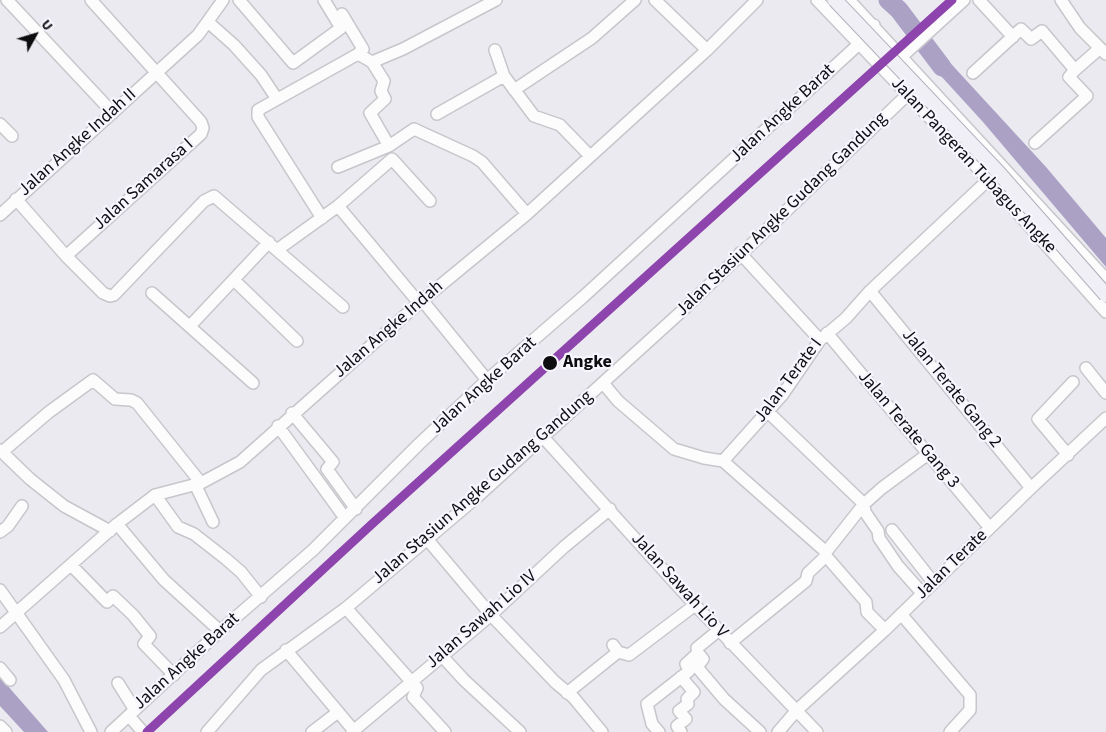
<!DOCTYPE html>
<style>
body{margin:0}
#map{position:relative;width:1106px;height:732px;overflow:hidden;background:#ebeaf0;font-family:"Source Sans 3",sans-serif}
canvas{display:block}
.north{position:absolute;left:10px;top:10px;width:50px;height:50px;-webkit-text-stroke:4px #f7f5fe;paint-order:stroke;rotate:51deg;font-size:14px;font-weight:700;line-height:20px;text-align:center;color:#0d0d10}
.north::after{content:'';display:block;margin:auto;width:18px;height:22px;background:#0d0d10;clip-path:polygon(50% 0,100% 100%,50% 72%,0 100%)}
</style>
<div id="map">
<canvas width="1106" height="732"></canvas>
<div class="north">U</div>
</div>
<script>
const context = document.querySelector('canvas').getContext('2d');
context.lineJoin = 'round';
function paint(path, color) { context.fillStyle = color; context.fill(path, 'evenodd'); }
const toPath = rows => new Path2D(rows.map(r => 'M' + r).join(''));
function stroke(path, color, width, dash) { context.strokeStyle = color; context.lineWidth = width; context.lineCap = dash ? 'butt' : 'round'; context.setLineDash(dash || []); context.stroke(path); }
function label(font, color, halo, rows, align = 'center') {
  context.font = font + ' "Source Sans 3",sans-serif'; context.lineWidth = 4.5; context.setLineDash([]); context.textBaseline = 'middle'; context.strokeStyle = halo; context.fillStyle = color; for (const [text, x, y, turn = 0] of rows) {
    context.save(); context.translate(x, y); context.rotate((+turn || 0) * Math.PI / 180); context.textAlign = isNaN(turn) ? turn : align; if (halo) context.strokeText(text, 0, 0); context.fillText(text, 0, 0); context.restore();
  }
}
paint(toPath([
 [931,42,1046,167,1106,238,1106,267,983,122,919,52],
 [0,677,48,732,24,732,0,706]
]), '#aaa1c5');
stroke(toPath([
 [888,0,899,10,942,67]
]), '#aaa1c5', 19);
const minor = toPath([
 [7,0,113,113],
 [239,0,293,63,341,28,324,0],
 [655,0,707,50],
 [817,0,974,164,1106,312],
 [849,0,1106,279],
 [979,0,1013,37],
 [1061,0,1080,28,1106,54],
 [342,14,363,49,358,54],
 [208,22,234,45,261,75,277,99],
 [495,50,504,76,534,116,560,125,590,156],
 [897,61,964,0],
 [372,62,384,81,381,91,385,99,370,113,389,146],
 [973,73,1021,29,1031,39,1042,31,1075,70,1099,49],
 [514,90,592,38,635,0],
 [437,114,504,76],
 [0,124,12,136],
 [1035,143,1087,96,1069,77,1075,70],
 [338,167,389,146,414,129,473,156,482,162,527,214],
 [16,199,66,256,103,293,110,296,114,295,204,201,214,196,343,307],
 [338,206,419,303],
 [0,215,198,35,223,0],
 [322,218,258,117,258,110,358,54,372,62,403,49,496,0],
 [277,250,338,206,392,159,430,201],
 [740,253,820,340],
 [66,256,201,134,203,128,201,122,91,0],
 [235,281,297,341],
 [870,291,1031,488],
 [152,293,253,383],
 [422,300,487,380],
 [190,326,269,242],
 [827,333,990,528],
 [1086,368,1106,393],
 [603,383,618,401,674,449,704,458,723,461,783,394,820,340,846,318,870,291,987,181],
 [768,412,864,504,865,512,878,531,879,538,898,566,922,593],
 [292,413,333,462,327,469,356,509],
 [278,426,345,518],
 [543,437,695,605,817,732],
 [0,450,30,479,64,506,110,531],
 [2,452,49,412,93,380,115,399,131,400,137,403,201,483],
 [1068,455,1038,419,1073,382],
 [723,461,826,552],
 [195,484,213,522],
 [155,495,178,527,194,534,226,559,241,572,261,597],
 [117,524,164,580,220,631],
 [892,530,933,582],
 [0,532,8,526,22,506],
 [427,539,491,615,555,682,573,697,602,732],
 [826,556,866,602,867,612,885,630],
 [72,566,107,602,113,596,133,615,150,636,144,644,174,675],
 [0,590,64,680,91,732],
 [346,608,417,688,413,697,445,732],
 [901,614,970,695,970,710,950,732],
 [0,627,117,524,155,495,201,483,240,462,419,303,527,214,707,50,757,0],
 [730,643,806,581,808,573,826,556,826,552,864,504,882,488,928,454],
 [613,645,618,652,629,655,695,605],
 [286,650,355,732],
 [698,653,703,659,697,667,724,699,760,732],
 [442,656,464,680,520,732],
 [0,668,10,680],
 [118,683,135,710],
 [567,693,618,652],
 [129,716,143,732],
 [0,726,6,732],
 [111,732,220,631,313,550,419,444,487,380,583,297,859,44,869,39,874,25],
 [207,732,261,670,346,608,477,497,683,310,908,94],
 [312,732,338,712],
 [352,732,491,615,564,547,610,509],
 [659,732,652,724,647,704,689,671,686,664,698,653,697,648,719,630],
 [681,732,677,726,686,719,679,711,688,704,687,699,694,692,681,677],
 [778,732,797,710,885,630,1031,488,1106,418]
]);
stroke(minor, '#c7c6cb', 14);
stroke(minor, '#fcfcfd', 11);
const majorBridge = toPath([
 [835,0,999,173,1106,295]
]);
stroke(majorBridge, '#b4b1be', 16, []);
stroke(majorBridge, '#f1eff6', 14);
stroke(toPath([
 [147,732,372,524,952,0]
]), '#8e44ad', 9);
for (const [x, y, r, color] of [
 [550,363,8,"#0d0d10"]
]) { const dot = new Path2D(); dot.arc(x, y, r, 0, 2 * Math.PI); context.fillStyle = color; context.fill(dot); stroke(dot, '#f7f5fe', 2); }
label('18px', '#0d0d10', '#f7f5fe', [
 ["Jalan Angke Barat",783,114,-43],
 ["Jalan Angke Indah II",78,143,-42],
 ["Jalan Pangeran Tubagus Angke",973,166,47],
 ["Jalan Samarasa I",144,185,-42],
 ["Jalan Stasiun Angke Gudang Gandung",782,215,-44],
 ["Jalan Angke Indah",389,330,-41],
 ["Jalan Terate I",789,381,-53],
 ["Jalan Angke Barat",484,386,-42],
 ["Jalan Terate Gang 2",951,389,51],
 ["Jalan Terate Gang 3",908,430,50],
 ["Jalan Stasiun Angke Gudang Gandung",483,488,-41],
 ["Jalan Terate",952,565,-44],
 ["Jalan Sawah Lio V",679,586,48],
 ["Jalan Sawah Lio IV",482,620,-41],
 ["Jalan Angke Barat",187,662,-42]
]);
label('bold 18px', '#0d0d10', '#f7f5fe', [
 ["Angke",563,363]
], 'left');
</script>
